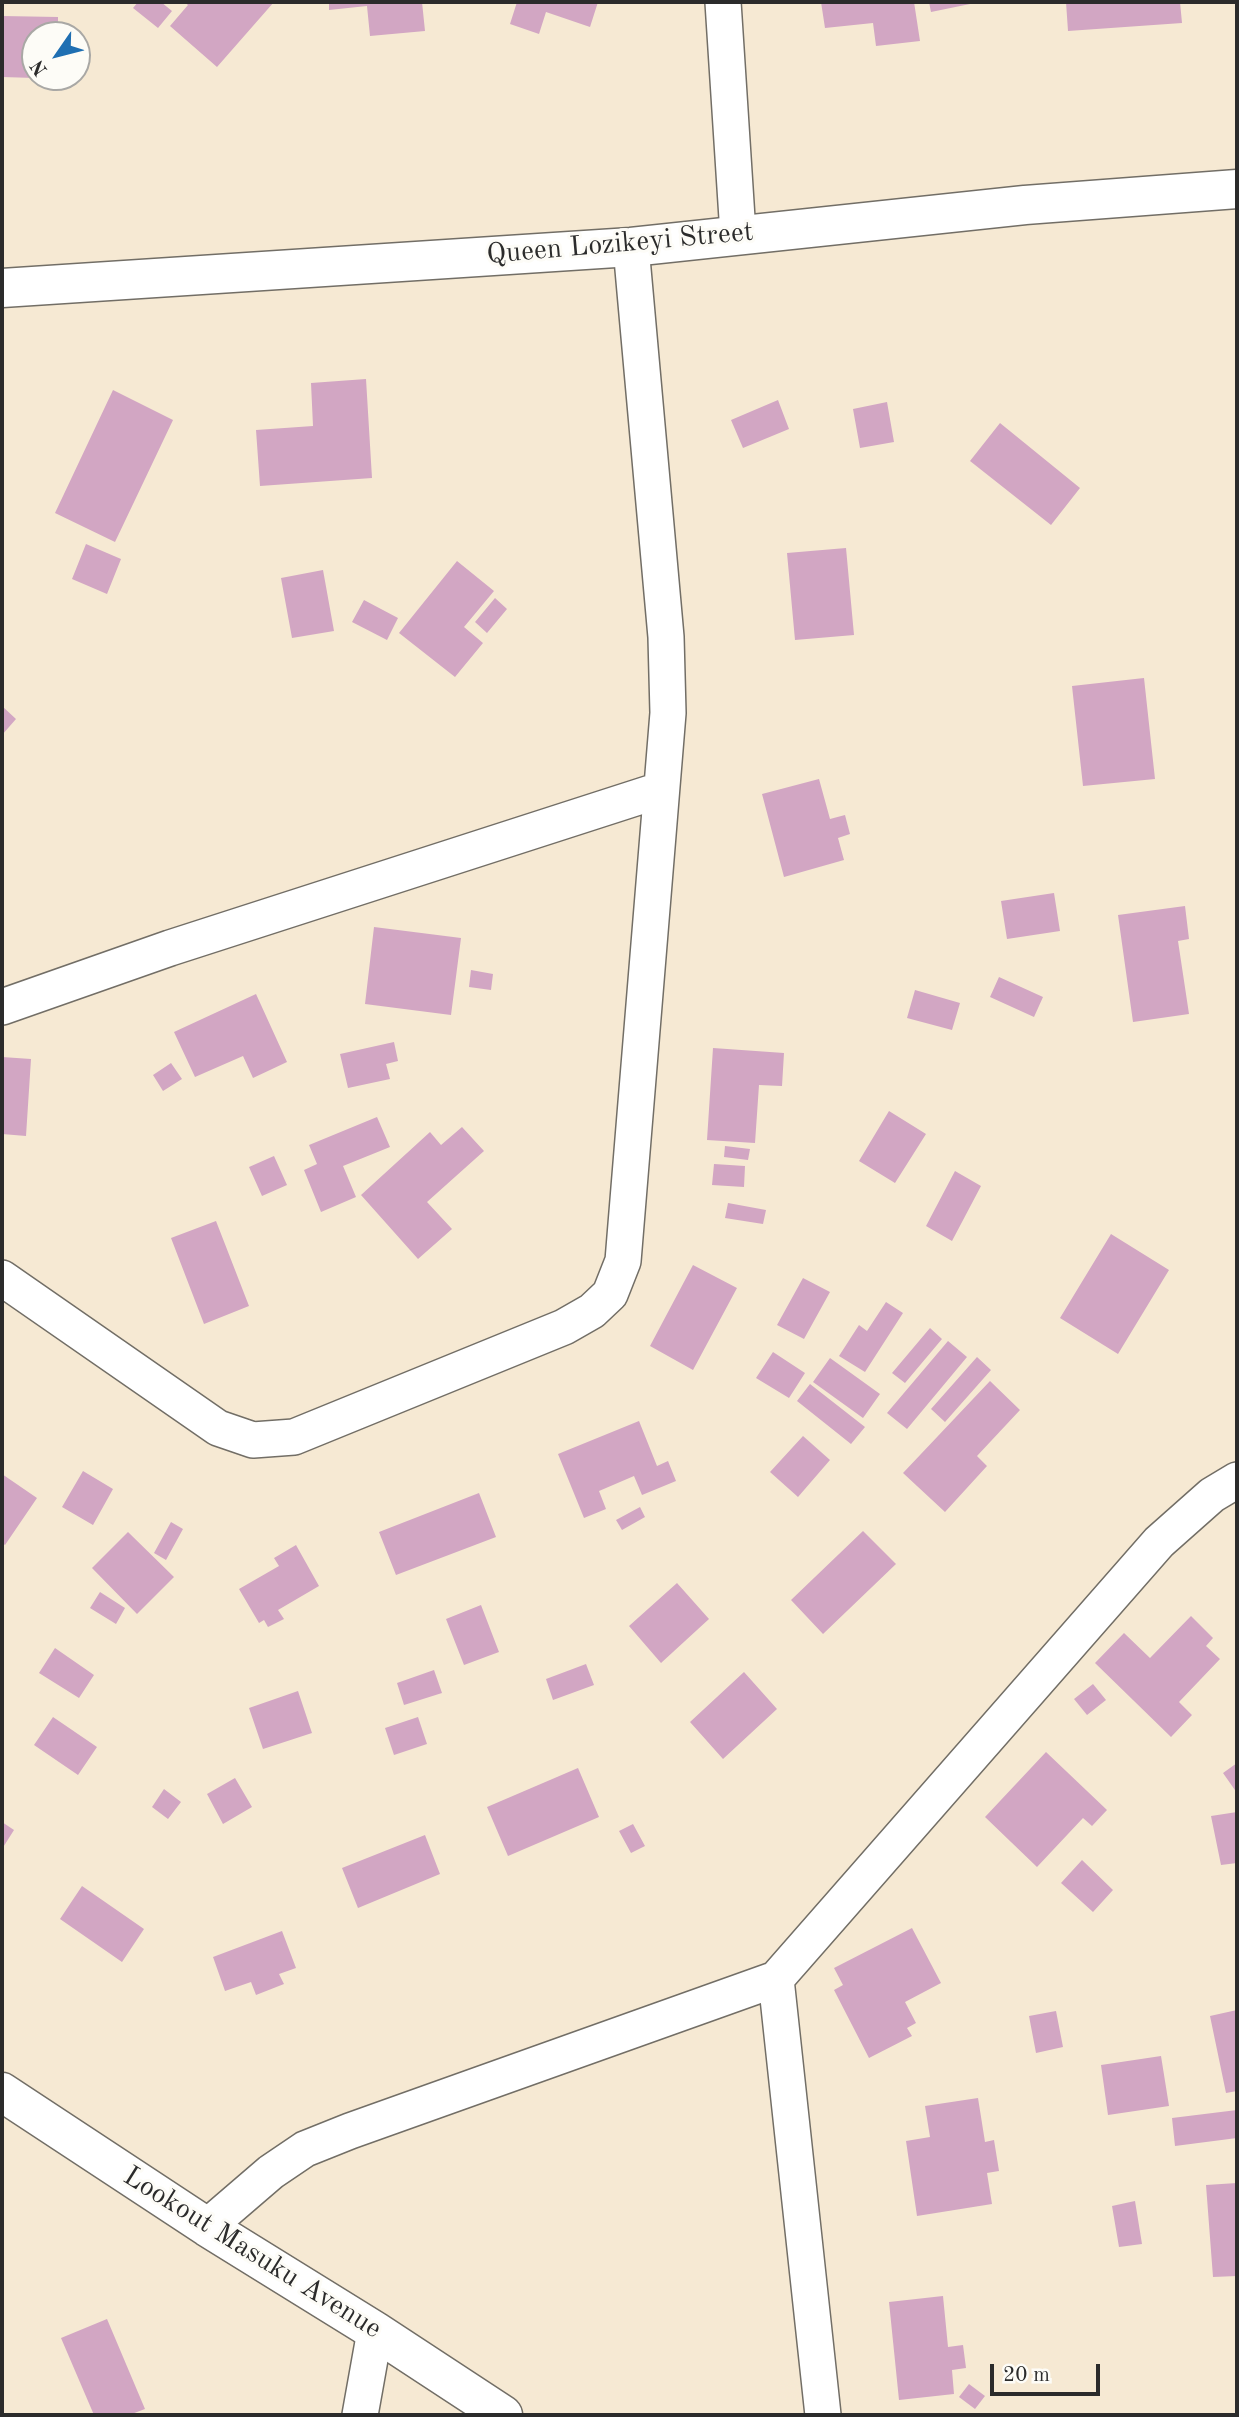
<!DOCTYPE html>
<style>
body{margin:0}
#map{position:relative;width:1239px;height:2417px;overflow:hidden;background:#f6e9d3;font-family:"Old Standard TT",serif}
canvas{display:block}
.frame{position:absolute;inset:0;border:4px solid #2b2b2b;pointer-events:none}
.north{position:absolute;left:21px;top:21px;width:70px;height:70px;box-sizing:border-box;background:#fdfcf7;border:2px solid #a9a8a5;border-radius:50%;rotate:235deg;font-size:19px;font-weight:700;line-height:28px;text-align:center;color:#2b2b2b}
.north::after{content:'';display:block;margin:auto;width:24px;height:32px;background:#1f6fb2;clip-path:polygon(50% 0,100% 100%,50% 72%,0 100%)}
.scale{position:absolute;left:990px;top:2364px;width:110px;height:32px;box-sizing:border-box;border:4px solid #2b2b2b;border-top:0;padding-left:9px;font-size:21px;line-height:24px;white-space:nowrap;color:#2b2b2b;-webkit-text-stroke:5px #fdfcf7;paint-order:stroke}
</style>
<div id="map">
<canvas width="1239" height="2417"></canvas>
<div class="frame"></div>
<div class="north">N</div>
<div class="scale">20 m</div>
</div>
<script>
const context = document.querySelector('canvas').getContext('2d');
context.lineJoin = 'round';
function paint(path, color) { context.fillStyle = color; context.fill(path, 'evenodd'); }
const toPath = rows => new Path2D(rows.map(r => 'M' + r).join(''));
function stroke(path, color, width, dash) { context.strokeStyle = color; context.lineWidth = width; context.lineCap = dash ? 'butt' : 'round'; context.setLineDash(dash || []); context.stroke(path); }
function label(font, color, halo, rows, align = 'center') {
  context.font = font + ' "Old Standard TT",serif'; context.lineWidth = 6; context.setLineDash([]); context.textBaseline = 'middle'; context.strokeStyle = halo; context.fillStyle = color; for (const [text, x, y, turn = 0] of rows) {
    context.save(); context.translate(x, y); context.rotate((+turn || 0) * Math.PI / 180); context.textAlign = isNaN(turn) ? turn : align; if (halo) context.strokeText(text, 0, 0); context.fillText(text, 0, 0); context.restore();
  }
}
paint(toPath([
 [138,2,161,2,172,11,158,28,133,8],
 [184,2,274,2,217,67,170,26,188,5],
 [329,2,422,2,425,31,370,36,367,6,329,10],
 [517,2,598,2,590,27,546,12,539,34,510,24],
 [821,2,914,2,920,41,876,46,873,23,825,28],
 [929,2,975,2,975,3,931,12],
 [1066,2,1180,2,1182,23,1068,31],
 [2,16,58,17,58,35,35,35,35,78,2,77],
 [366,379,372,478,260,486,256,430,313,426,311,383],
 [113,390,173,420,115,542,55,513],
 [778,400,789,429,743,448,731,420],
 [887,402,894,442,860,448,853,409],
 [1000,423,1080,488,1051,525,970,461],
 [86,544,121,559,107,594,72,579],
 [846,548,854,635,795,640,787,553],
 [457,561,494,591,464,627,483,643,455,677,399,633],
 [323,570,334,631,292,638,281,578],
 [495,598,507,609,487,633,475,622],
 [364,600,398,618,387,640,352,622],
 [1144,678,1155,779,1083,786,1072,686],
 [2,706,16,719,2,735],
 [819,779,830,819,845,815,850,834,838,838,844,860,784,877,762,794],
 [1054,893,1060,931,1007,939,1001,901],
 [1185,906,1189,939,1178,941,1189,1014,1133,1022,1118,915],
 [374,927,461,938,451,1015,365,1004],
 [471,970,493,974,491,990,469,987],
 [999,977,1043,997,1034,1017,990,997],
 [915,990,960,1003,952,1030,907,1018],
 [256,994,287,1062,253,1078,243,1056,195,1077,174,1032],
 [394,1042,398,1061,386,1064,390,1079,348,1088,340,1054],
 [713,1048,784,1053,782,1086,759,1085,755,1143,707,1140],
 [2,1057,31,1059,26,1136,2,1134],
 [171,1063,182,1079,163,1091,153,1075],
 [889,1111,926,1134,895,1183,859,1161],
 [377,1117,390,1147,343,1166,356,1197,321,1212,304,1170,317,1164,309,1145],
 [462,1127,484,1151,427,1202,452,1229,418,1259,361,1195,430,1132,441,1145],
 [725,1146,750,1149,748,1160,724,1157],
 [274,1156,287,1185,262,1196,249,1167],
 [714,1164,745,1166,744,1187,712,1185],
 [955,1171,981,1186,952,1241,926,1226],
 [728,1203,766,1210,763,1224,725,1218],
 [216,1221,249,1306,204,1324,171,1238],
 [1111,1234,1169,1270,1118,1354,1060,1318],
 [693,1265,737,1288,693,1370,650,1346],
 [803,1278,830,1292,804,1339,777,1325],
 [886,1302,903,1313,865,1372,839,1356,859,1325,867,1331],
 [930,1328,942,1339,905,1383,892,1373],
 [948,1341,967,1357,907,1429,887,1413],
 [773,1352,805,1373,789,1398,756,1378],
 [977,1357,991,1370,945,1422,931,1409],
 [830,1358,880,1394,863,1418,813,1382],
 [990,1381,1020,1410,977,1456,987,1466,945,1512,903,1473],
 [810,1384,865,1427,851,1444,797,1401],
 [639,1421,657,1466,668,1461,676,1481,642,1495,634,1476,599,1491,606,1509,584,1518,558,1454],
 [803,1436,830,1460,798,1497,770,1472],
 [83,1471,113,1489,93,1525,62,1507],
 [2,1474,37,1498,5,1545,2,1543],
 [479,1493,496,1537,396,1575,379,1532],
 [640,1507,645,1517,622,1530,616,1520],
 [171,1522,183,1529,166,1560,154,1553],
 [863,1531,896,1564,823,1634,791,1600],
 [128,1532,174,1577,137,1614,92,1568],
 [296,1545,319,1586,278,1610,284,1619,268,1627,264,1620,259,1623,239,1589,279,1566,274,1558],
 [677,1583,709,1619,661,1663,629,1626],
 [100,1592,125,1608,116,1624,90,1608],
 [481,1605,499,1652,464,1665,446,1619],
 [1191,1616,1213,1638,1206,1646,1220,1659,1179,1702,1192,1715,1171,1737,1095,1663,1124,1633,1150,1658],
 [55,1648,94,1675,79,1698,39,1673],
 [586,1664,594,1685,553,1700,546,1679],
 [434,1670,442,1693,404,1705,397,1683],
 [744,1672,777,1709,723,1759,690,1722],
 [1093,1684,1106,1700,1087,1715,1074,1699],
 [298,1691,312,1733,263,1749,249,1708],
 [53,1717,97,1747,78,1775,34,1745],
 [418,1717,427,1744,394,1755,385,1728],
 [1046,1752,1107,1810,1092,1826,1083,1818,1037,1867,985,1817],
 [1237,1763,1237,1793,1223,1773],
 [578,1768,599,1817,508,1856,487,1807],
 [235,1778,252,1807,223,1824,207,1794],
 [164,1789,181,1802,168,1819,152,1807],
 [1237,1812,1237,1863,1221,1865,1211,1816],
 [2,1822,14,1830,2,1849],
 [633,1824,645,1846,631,1853,619,1831],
 [425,1835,440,1874,358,1908,342,1868],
 [1082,1860,1113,1890,1093,1912,1061,1883],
 [82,1886,144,1929,122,1962,60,1919],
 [912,1928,941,1983,905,2002,916,2023,907,2028,912,2036,869,2058,834,1990,843,1985,834,1968],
 [282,1931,296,1968,279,1974,284,1984,256,1995,251,1982,225,1991,213,1957],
 [1237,2010,1237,2091,1226,2093,1210,2016],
 [1056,2011,1063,2047,1036,2053,1029,2016],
 [1161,2056,1169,2106,1108,2115,1101,2065],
 [978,2098,985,2142,994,2140,999,2171,987,2173,992,2204,917,2216,906,2141,930,2137,925,2106],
 [1237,2110,1237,2138,1175,2146,1172,2118],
 [1237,2183,1237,2276,1213,2277,1206,2185],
 [1135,2201,1142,2244,1119,2247,1112,2206],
 [943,2296,948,2347,963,2345,966,2368,952,2370,954,2394,899,2400,889,2302],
 [107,2319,145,2409,129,2415,94,2415,61,2338],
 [969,2384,985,2396,975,2409,959,2397]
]), '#d2a6c3');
const minor = toPath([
 [723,2,738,234],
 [2,1007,170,948,660,790],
 [2,1278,218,1428,253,1440,294,1437,564,1327,592,1311,610,1294,623,1261,668,713,666,637,631,247],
 [207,2227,271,2172,305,2149,350,2131,776,1979],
 [360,2415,375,2331],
 [823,2415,776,1979,1159,1542,1212,1495,1237,1480]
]);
const tertiary = toPath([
 [2,2092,207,2227,375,2331,503,2415]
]);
const secondary = toPath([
 [2,288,631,247,1025,205,1237,189]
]);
stroke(minor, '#726e66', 38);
stroke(tertiary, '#726e66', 41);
stroke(secondary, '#726e66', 41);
stroke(minor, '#fff', 35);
stroke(tertiary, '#fff', 38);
stroke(secondary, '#fff', 38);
label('28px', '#2b2b2b', '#fdfcf7', [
 ["Queen Lozikeyi Street",620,244,-5],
 ["Lookout Masuku Avenue",252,2253,32]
]);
</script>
